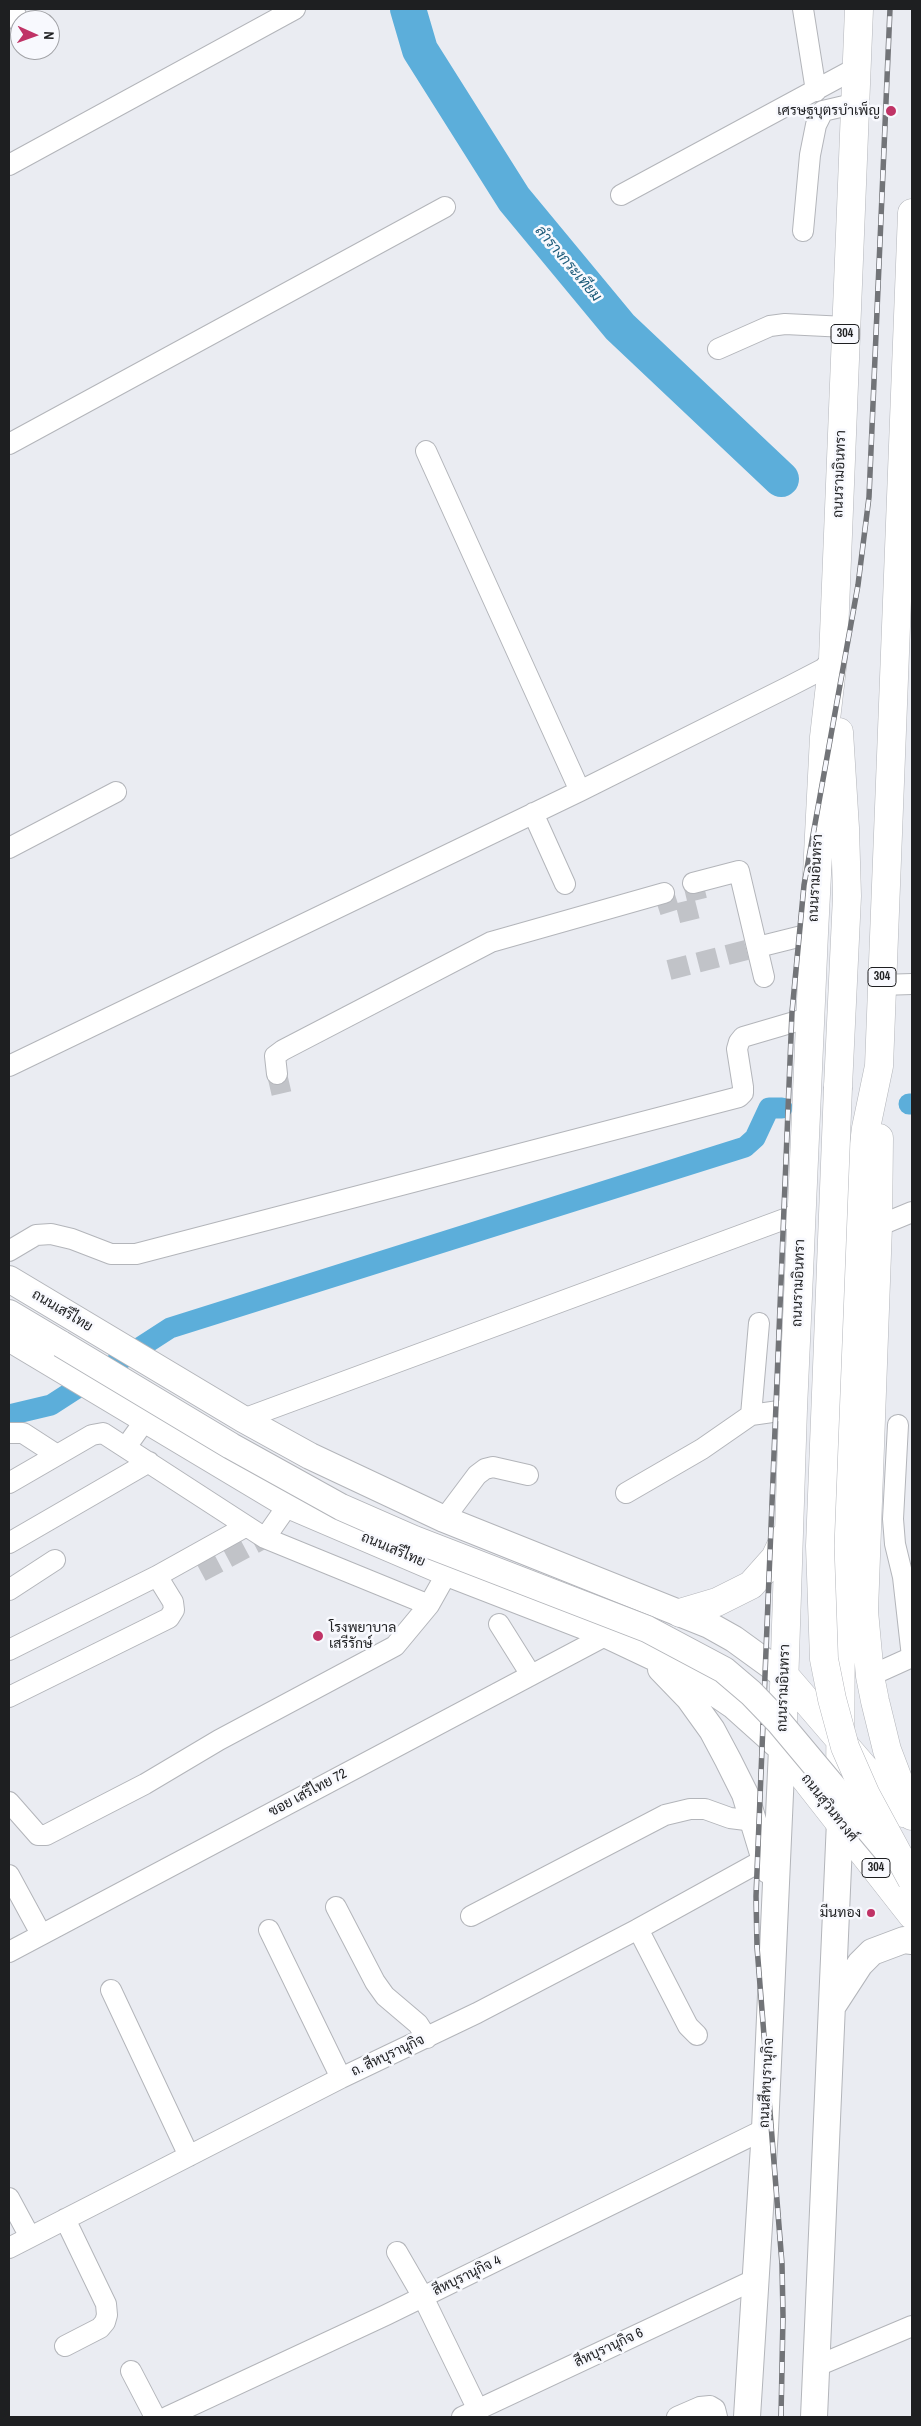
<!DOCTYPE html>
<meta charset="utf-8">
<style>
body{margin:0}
#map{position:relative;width:921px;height:2426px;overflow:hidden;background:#eaecf2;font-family:"Archivo Narrow",sans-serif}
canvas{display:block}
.frame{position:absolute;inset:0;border:10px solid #1e1f21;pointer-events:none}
.north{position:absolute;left:10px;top:10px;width:50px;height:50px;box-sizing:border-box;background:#f8f9fe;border:1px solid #a1a2a6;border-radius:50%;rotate:92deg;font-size:14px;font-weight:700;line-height:20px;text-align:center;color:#1e1f21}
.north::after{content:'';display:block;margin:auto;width:18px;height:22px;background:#c03366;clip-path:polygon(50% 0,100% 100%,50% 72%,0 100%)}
</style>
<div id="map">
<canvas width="921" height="2426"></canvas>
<div class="frame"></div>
<div class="north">N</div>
</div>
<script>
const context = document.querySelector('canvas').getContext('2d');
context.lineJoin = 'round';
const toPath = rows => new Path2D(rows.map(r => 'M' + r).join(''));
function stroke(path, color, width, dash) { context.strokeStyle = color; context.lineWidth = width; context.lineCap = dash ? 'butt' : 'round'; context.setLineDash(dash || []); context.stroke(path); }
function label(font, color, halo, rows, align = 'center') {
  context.font = font + ' "Archivo Narrow",Sarabun,sans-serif'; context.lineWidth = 5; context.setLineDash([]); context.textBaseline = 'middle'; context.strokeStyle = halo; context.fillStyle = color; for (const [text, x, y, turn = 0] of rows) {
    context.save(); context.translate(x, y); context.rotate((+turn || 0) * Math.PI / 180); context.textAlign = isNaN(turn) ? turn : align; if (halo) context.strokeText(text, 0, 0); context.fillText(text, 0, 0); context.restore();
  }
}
stroke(toPath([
 [909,1104,912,1104],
 [9,1415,51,1405,170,1328,745,1147,755,1138,769,1108,782,1108]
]), '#5caeda', 21);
stroke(toPath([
 [408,9,420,50,514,199,620,327,781,479]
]), '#5caeda', 36);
stroke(toPath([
 [664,893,671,915,699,908,693,883],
 [669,970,758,947],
 [277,1074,283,1100],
 [201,1572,265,1538]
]), '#c1c3c8', 20, [20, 10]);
const minor = toPath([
 [13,9,20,24],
 [803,9,816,91],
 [9,165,295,9],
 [621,195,858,67],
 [803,231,810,155,816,125,823,111,857,103],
 [718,349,770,326,785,324,846,327],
 [9,444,445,207],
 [426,451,580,791],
 [533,813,565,884],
 [9,848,116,792],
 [693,883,739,871,764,977],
 [758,947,814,933],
 [881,985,912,984],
 [9,1066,580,791,790,686,823,669,833,659],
 [277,1074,275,1056,283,1050,491,942,664,893],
 [878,1226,912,1212],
 [9,1251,36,1235,51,1234,72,1239,111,1254,136,1254,739,1097,743,1093,743,1087,737,1049,739,1042,743,1037,811,1017],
 [751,1415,759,1323],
 [243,1419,801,1213],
 [898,1425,893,1519,895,1544,903,1577,912,1657],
 [9,1433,23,1433,57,1455],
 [126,1447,146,1419],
 [9,1483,92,1435,103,1433,265,1538,429,1605],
 [626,1493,702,1449,751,1415,793,1409],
 [444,1519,477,1475,485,1469,493,1467,528,1475],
 [265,1538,288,1505],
 [9,1543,149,1462],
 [157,1576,245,1527],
 [9,1590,55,1560],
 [499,1624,531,1675],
 [9,1650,157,1576,173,1602,174,1610,169,1618,9,1697],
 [870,1676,912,1657],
 [9,1802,38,1835,46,1835,145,1784,219,1740,395,1646,429,1605,447,1573],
 [9,1875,41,1934],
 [336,1907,375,1982,385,1996,418,2024,427,2038],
 [471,1916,665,1815,690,1809,705,1809,730,1818,754,1821],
 [638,1929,688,2026,697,2035],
 [269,1930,341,2078],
 [9,1952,607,1635],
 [111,1990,189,2156],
 [9,2198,30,2237],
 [9,2248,341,2078,477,2013,638,1929,765,1859],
 [397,2252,423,2297,478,2410],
 [65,2346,100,2328,105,2322,107,2315,106,2304,65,2219],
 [817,2366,912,2326],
 [131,2371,155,2417],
 [167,2417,386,2315,765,2129],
 [462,2417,756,2279],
 [677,2417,700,2407,710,2406,715,2409,717,2417]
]);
const major = toPath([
 [9,1279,243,1419,310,1456,444,1519,709,1625,734,1639,785,1676],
 [9,1313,61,1344],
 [9,1338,288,1505,447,1573,607,1635,681,1670,734,1706,782,1749,765,2129,747,2417],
 [661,1669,689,1698,712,1730,728,1760,745,1794,768,1870],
 [832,2007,860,1964,872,1952,904,1940,912,1941],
 [814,2417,840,1821]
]);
const highway = toPath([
 [859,9,833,659,824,737,814,933,793,1409,782,1749,912,1915],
 [838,1087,847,896,845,828,839,732],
 [879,1138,878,1226,864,1611,870,1676,875,1701,887,1750,912,1816],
 [680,1613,717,1602,751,1585,775,1558,786,1535],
 [785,1676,903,1813],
 [840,1811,841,1595,858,1192,866,1128,879,1066,912,213]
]);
stroke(minor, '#b3b5ba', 22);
stroke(major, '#b3b5ba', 28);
stroke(highway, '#b3b5ba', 29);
stroke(minor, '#fff', 20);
stroke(major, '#fff', 26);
stroke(highway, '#fff', 28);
const rail = toPath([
 [781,2417,783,2316,782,2264,757,1947,756,1896,792,1012,804,885,858,585,869,497,890,9]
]);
stroke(rail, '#727478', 5.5);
stroke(rail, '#f8f9fe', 4, [11]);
const majorBridge = toPath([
 [61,1344,231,1446,341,1507,414,1539,647,1629,724,1670,751,1693,779,1722,892,1857]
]);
const highwayBridge = toPath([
 [838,1087,820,1546,824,1659,832,1699,845,1747,866,1795,912,1880]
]);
stroke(majorBridge, '#b3b5ba', 28, []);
stroke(highwayBridge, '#b3b5ba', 29, []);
stroke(majorBridge, '#fff', 26);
stroke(highwayBridge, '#fff', 28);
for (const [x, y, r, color] of [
 [891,111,6,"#c03366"],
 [318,1636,6,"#c03366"],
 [871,1913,5,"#c03366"]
]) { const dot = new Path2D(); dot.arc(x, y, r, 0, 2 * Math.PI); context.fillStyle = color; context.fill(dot); stroke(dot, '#f8f9fe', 2); }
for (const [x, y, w] of [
 [845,334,28],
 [882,977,28],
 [876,1868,28]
]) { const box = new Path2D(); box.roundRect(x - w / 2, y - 9.5, w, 19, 4); context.fillStyle = '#f8f9fe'; context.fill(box); stroke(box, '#1e1f21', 1); }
label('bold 12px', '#1e1f21', null, [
 ["304",845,334],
 ["304",882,977],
 ["304",876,1868]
]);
label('14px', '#1e1f21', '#f8f9fe', [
 ["เศรษฐบุตรบำเพ็ญ",880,111],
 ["โรงพยาบาล",329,1628,"left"],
 ["เสรีรักษ์",329,1644,"left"],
 ["มีนทอง",861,1913]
], 'right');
label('14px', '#1e1f21', '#f8f9fe', [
 ["ถนนรามอินทรา",840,474,-88],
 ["ถนนรามอินทรา",816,878,-87],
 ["ถนนรามอินทรา",799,1283,-88],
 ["ถนนเสรีไทย",62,1311,31],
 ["ถนนเสรีไทย",393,1550,23],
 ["ถนนรามอินทรา",784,1688,-88],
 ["ซอย เสรีไทย 72",308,1793,-28],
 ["ถนนสุวินทวงศ์",829,1808,52],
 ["ถ. สีหบุรานุกิจ",388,2056,-25],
 ["ถนนสีหบุรานุกิจ",767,2083,-87],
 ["สีหบุรานุกิจ 4",467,2276,-26],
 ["สีหบุรานุกิจ 6",609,2348,-25]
]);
label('italic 15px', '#205e7c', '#f8f9fe', [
 ["ลำรางกระเทียม",568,264,50]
]);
</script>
